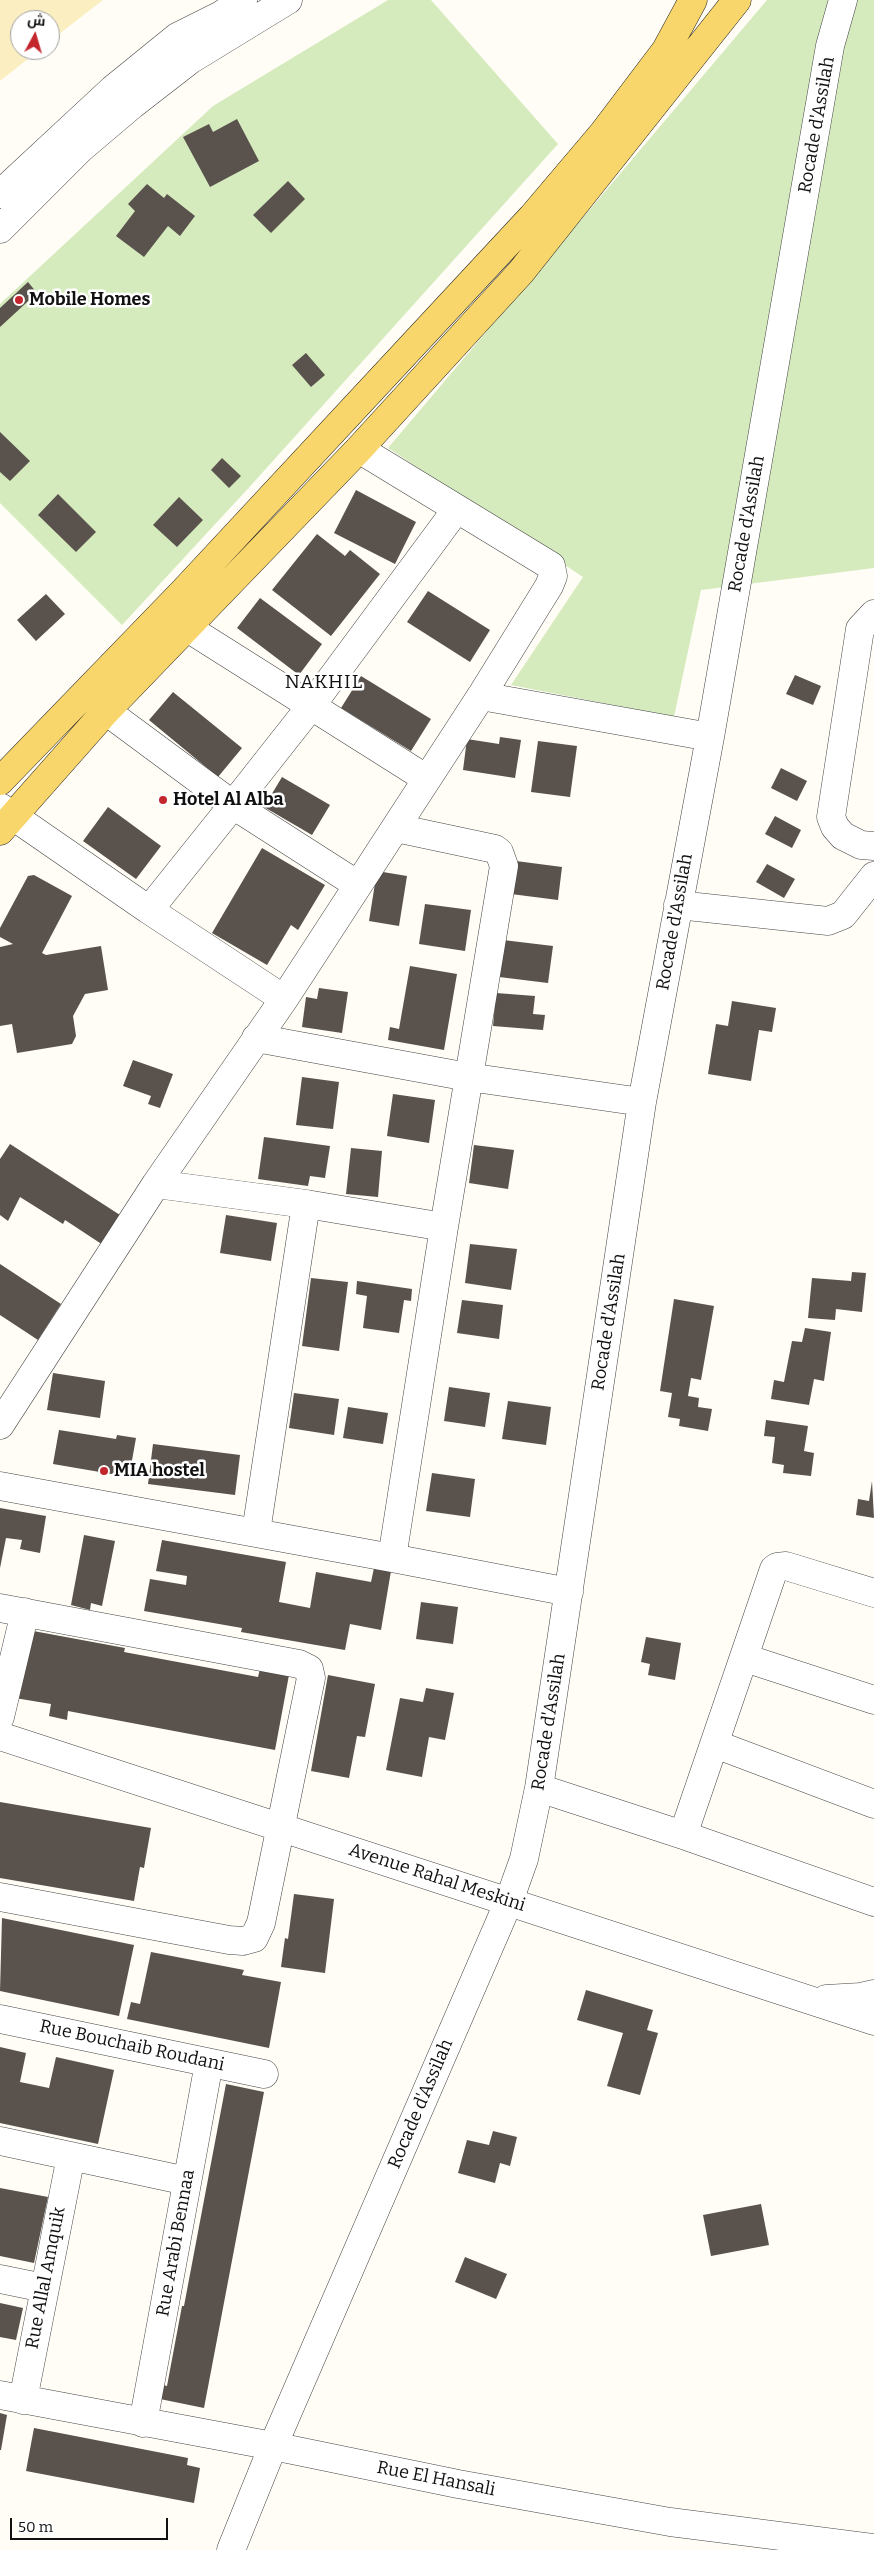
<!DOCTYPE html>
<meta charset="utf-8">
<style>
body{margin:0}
#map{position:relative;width:874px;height:2550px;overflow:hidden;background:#fffdf5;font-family:Bitter,Cairo,serif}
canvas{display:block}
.north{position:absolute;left:10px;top:10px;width:50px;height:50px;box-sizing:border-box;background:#fff;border:1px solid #a0a0a0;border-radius:50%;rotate:6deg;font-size:14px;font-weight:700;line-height:20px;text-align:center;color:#111}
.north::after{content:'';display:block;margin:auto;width:18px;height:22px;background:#c4262e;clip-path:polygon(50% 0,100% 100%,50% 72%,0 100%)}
.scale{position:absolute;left:10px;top:2518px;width:158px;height:22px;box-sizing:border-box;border:2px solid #111;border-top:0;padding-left:6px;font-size:15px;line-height:18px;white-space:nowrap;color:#111;-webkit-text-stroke:4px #fff;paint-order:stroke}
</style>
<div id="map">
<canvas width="874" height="2550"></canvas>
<div class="north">ش</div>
<div class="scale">50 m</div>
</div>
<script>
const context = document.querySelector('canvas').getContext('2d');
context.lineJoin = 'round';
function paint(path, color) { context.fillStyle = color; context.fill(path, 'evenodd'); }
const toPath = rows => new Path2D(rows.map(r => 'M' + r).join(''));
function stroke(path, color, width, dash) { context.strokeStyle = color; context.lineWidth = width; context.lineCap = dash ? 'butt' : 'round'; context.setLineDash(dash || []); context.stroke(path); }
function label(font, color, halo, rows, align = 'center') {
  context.font = font + ' Bitter,serif'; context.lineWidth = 5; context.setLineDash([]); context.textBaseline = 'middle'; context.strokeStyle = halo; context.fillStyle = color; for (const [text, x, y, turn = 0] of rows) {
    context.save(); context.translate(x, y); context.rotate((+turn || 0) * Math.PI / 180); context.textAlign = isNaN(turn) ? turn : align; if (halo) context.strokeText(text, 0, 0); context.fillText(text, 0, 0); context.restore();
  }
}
paint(toPath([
 [388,0,431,0,558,144,254,482,122,625,0,503,0,304,213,106],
 [767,0,874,0,874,568,701,590,674,717,511,685,583,577,388,448]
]), '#d5ebbd');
paint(toPath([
 [0,0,103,0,50,41,50,20,20,20,20,50,39,50,0,81]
]), '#fbeec1');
paint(toPath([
 [237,119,259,161,210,187,183,137,209,124,213,132],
 [288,181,305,199,271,233,253,215],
 [147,184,164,198,167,194,195,216,180,236,168,226,144,257,116,236,135,211,128,204],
 [28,282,37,293,0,327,0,308],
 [306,353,325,375,311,387,292,365],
 [0,432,30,461,10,481,0,472],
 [222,458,241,476,229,488,211,470],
 [356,490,416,522,395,564,334,533],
 [58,494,96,532,76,552,38,515],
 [179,497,203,520,177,547,153,525],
 [317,534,345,556,350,550,380,574,331,636,272,590],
 [428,591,490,630,470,662,407,622],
 [46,594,65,614,36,641,17,620],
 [260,598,322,644,299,675,237,628],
 [795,675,821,686,813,705,786,694],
 [361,676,431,719,411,751,341,708],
 [173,692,242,748,218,777,149,720],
 [500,737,521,740,515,778,463,770,467,739,499,744],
 [538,741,577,746,570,797,531,792],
 [781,768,807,781,797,801,771,788],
 [282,777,330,805,312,835,264,807],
 [108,807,161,846,136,879,83,841],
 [775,816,801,830,792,848,765,834],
 [262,848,325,885,298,930,291,925,267,965,212,933],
 [516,861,562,867,558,900,511,894],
 [767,864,795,879,784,898,756,882],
 [377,871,407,876,399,926,369,921],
 [34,875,72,896,42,953,46,955,101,946,108,990,85,994,73,1016,76,1036,72,1044,17,1053,12,1024,0,1026,0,947,13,944,0,937,0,928,28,876],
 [425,904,471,910,465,951,419,944],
 [503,940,553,946,548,983,491,976],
 [410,966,457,974,444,1050,388,1040,390,1027,399,1029],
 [319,988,348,992,342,1033,302,1027,306,997,317,999],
 [496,993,535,996,533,1014,545,1015,543,1030,493,1026],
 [732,1001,776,1008,772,1032,759,1030,751,1081,708,1074,716,1024,728,1026],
 [133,1060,173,1074,160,1108,148,1104,151,1096,123,1086],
 [302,1077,339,1082,333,1129,296,1125],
 [393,1094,435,1100,429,1143,387,1136],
 [264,1137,330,1146,325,1178,310,1176,308,1186,258,1179],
 [10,1144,120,1215,103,1245,65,1220,63,1224,20,1197,8,1221,0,1215,0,1159],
 [474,1145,514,1150,508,1189,469,1183],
 [351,1148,382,1151,378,1197,346,1194],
 [226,1215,277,1223,271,1261,220,1253],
 [470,1244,517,1249,511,1290,465,1283],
 [0,1264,61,1304,38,1340,0,1315],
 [852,1272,866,1273,862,1312,836,1309,835,1320,808,1318,812,1278,851,1281],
 [311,1278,348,1282,339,1351,302,1346],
 [357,1281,412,1289,411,1301,404,1300,399,1333,363,1328,367,1296,356,1294],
 [674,1299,714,1306,701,1380,691,1378,688,1396,699,1398,698,1407,712,1409,708,1431,679,1426,680,1419,668,1417,672,1393,660,1391],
 [462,1300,503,1305,499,1339,457,1333],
 [805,1328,831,1332,824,1381,814,1379,809,1405,771,1399,774,1380,784,1382,792,1341,802,1342],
 [53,1373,105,1381,100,1418,47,1410],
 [449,1387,490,1393,485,1427,444,1421],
 [294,1393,339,1399,334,1435,289,1428],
 [508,1401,551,1407,546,1445,502,1439],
 [348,1407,388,1413,383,1444,343,1438],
 [766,1420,808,1426,804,1451,814,1453,811,1476,783,1473,784,1465,772,1463,775,1437,764,1436],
 [59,1430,116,1439,117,1435,136,1438,129,1477,53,1464],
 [153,1444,240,1455,235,1495,148,1484],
 [432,1473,475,1479,470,1517,426,1511],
 [872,1481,874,1518,856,1515,858,1499,869,1501],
 [0,1508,46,1516,40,1553,20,1549,22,1540,6,1538,0,1568],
 [84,1535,115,1541,102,1606,91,1603,90,1610,71,1605],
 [162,1540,286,1562,279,1602,310,1608,316,1572,371,1582,374,1568,391,1571,381,1630,350,1624,345,1650,241,1632,242,1628,144,1611,150,1579,186,1585,187,1576,156,1571],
 [421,1602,458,1607,453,1644,416,1639],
 [28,1630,125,1648,124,1652,258,1677,260,1669,289,1675,275,1750,68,1711,67,1720,49,1716,51,1704,15,1698],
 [646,1637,681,1643,675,1680,648,1675,650,1664,641,1662],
 [328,1675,375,1684,365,1737,357,1736,349,1778,311,1771],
 [426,1688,454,1693,445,1740,429,1737,422,1777,386,1770,400,1698,423,1702],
 [0,1802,151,1828,144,1868,140,1867,134,1901,0,1878],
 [294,1894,334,1899,325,1973,281,1967,285,1938,288,1939],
 [2,1918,134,1945,119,2016,0,1991],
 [151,1952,244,1970,242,1975,281,1982,269,2048,127,2019,131,2002,140,2004],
 [586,1990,653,2010,647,2030,658,2033,640,2095,607,2086,623,2033,577,2020],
 [0,2047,26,2053,20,2082,49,2088,56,2057,114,2070,98,2144,0,2123],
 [226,2084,264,2092,204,2408,160,2399,163,2385,167,2386,182,2306,184,2306],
 [493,2131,517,2137,510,2166,500,2163,495,2183,458,2173,467,2140,489,2145],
 [0,2188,48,2197,34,2263,0,2256],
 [761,2204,769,2245,711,2256,703,2215],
 [465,2257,507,2274,496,2299,455,2282],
 [0,2303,23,2308,16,2340,0,2337],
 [0,2413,7,2415,1,2450,0,2450],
 [34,2428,188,2458,187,2465,200,2468,194,2503,26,2471]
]), '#5a524d');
const minor = toPath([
 [0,194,113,89,177,37,221,15,243,0],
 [0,229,80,149,132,105,190,60,288,0],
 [359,449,551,566,553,576,549,586,481,696],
 [874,614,860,629,831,817,835,827,843,836,861,845,874,846],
 [186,627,427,779],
 [106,711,233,805,149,910,284,999,156,1184],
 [0,807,149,910],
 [396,828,495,849,499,852,504,866,444,1227,392,1558,569,1592],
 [358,885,233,805,311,706,456,510],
 [678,905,828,921,843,915,874,876],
 [284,999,481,696,710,737],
 [256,1038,468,1077,642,1102],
 [306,1204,444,1227],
 [0,1425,156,1184,306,1204,256,1532],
 [0,1486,392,1558],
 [0,1608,299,1664,309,1669,311,1678,261,1923,254,1938,243,1941,229,1940,0,1897],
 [745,1658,874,1700],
 [0,1717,25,1612],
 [0,1736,874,2021],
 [715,1744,874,1804],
 [539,1788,683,1835,874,1902],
 [683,1835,774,1569,777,1567,786,1566,874,1593],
 [826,1999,861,1997,874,1994],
 [0,2019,264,2074],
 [0,2141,187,2181],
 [0,2279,44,2288],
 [0,2395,273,2446,458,2484,670,2522,874,2548],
 [23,2400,71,2156],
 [143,2423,209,2063],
 [231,2550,273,2446,509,1901,524,1859,539,1788,642,1102,710,737,830,46,843,0]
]);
const major = toPath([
 [0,781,184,591,532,217,604,132,666,50,693,0],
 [0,831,106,711,359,449,521,272,737,0]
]);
stroke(minor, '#444', 29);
stroke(major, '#222', 29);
stroke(minor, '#fff', 28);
stroke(major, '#f9d66b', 28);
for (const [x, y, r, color] of [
 [19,300,5,"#c4262e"],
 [163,800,5,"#c4262e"],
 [104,1471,5,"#c4262e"]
]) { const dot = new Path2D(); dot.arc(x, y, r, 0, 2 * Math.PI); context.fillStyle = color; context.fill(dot); stroke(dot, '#fff', 2); }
label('18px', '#111', '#fff', [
 ["Rocade d'Assilah",817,125,-80],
 ["Rocade d'Assilah",747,524,-80],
 ["Rocade d'Assilah",675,922,-80],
 ["Rocade d'Assilah",609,1322,-81],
 ["Rocade d'Assilah",549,1722,-81],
 ["Avenue Rahal Meskini",437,1878,18],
 ["Rue Bouchaib Roudani",132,2046,12],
 ["Rocade d'Assilah",421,2104,-67],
 ["Rue Arabi Bennaa",176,2243,-80],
 ["Rue Allal Amquik",46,2278,-79],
 ["Rue El Hansali",436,2479,11]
]);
label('bold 18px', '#111', '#fff', [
 ["Mobile Homes",29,300],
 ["Hotel Al Alba",173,800],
 ["MIA hostel",114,1471]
], 'left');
context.letterSpacing = '1px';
label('19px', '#111', '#fff', [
 ["NAKHIL",324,683]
]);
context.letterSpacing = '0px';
</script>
